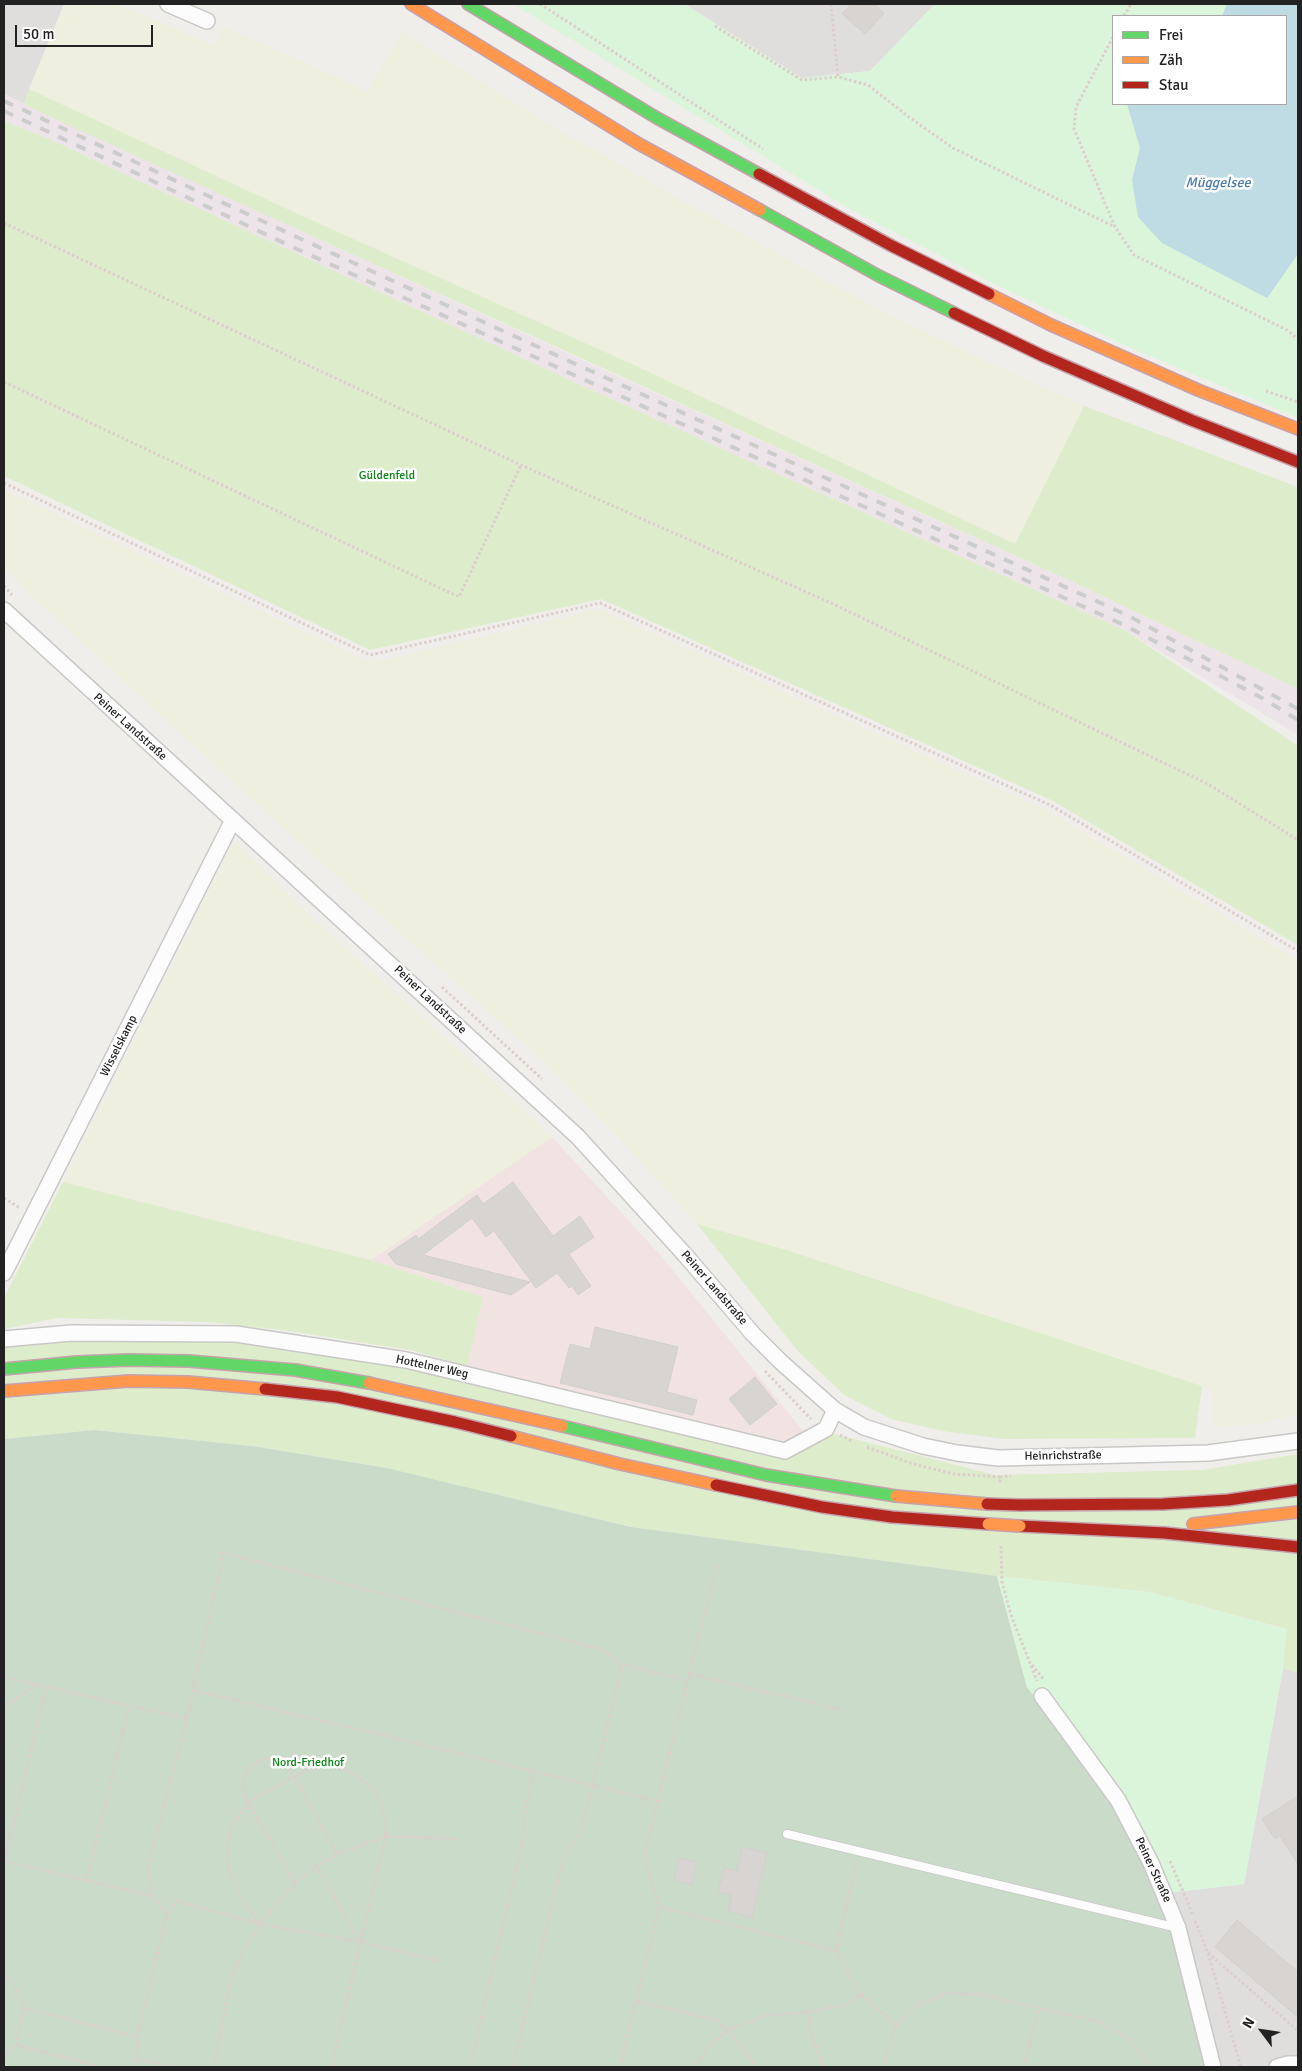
<!DOCTYPE html>
<meta charset="utf-8">
<style>
body{margin:0}
#map{position:relative;width:1302px;height:2071px;overflow:hidden;background:#f0eeeb;font-family:Signika,sans-serif}
canvas{display:block}
.frame{position:absolute;inset:0;border:5px solid #222;pointer-events:none}
.legend{position:absolute;left:1112px;top:15px;width:175px;height:90px;box-sizing:border-box;background:#fff;border:1px solid #a7a7a7;margin:0;padding:6px 9px;list-style:none;font-size:15px;color:#222}
.legend li{display:flex;align-items:center;gap:10px;height:25px}
.legend b{width:25px;border:1px solid #a7a7a7}
.north{position:absolute;left:1237px;top:2006px;width:50px;height:50px;-webkit-text-stroke:4px #fff;paint-order:stroke;rotate:301deg;font-size:14px;font-weight:700;line-height:20px;text-align:center;color:#222}
.north::after{content:'';display:block;margin:auto;width:18px;height:22px;background:#222;clip-path:polygon(50% 0,100% 100%,50% 72%,0 100%)}
.scale{position:absolute;left:15px;top:25px;width:138px;height:22px;box-sizing:border-box;border:2px solid #222;border-top:0;padding-left:6px;font-size:15px;line-height:18px;white-space:nowrap;color:#222;-webkit-text-stroke:4px #fff;paint-order:stroke}
</style>
<div id="map">
<canvas width="1302" height="2071"></canvas>
<div class="frame"></div>
<ul class="legend">
<li><b style="height:6px;background:#63d668"></b>Frei</li>
<li><b style="height:6px;background:#ff974d"></b>Zäh</li>
<li><b style="height:6px;background:#b3261e"></b>Stau</li>
</ul>
<div class="north">N</div>
<div class="scale">50 m</div>
</div>
<script>
const context = document.querySelector('canvas').getContext('2d');
context.lineJoin = 'round';
function paint(path, color) { context.fillStyle = color; context.fill(path, 'evenodd'); }
const toPath = rows => new Path2D(rows.map(r => 'M' + r).join(''));
function stroke(path, color, width, dash) { context.strokeStyle = color; context.lineWidth = width; context.lineCap = dash ? 'butt' : 'round'; context.setLineDash(dash || []); context.stroke(path); }
function label(font, color, halo, rows, align = 'center') {
  context.font = font + ' Signika,sans-serif'; context.lineWidth = 5; context.setLineDash([]); context.textBaseline = 'middle'; context.strokeStyle = halo; context.fillStyle = color; for (const [text, x, y, turn = 0] of rows) {
    context.save(); context.translate(x, y); context.rotate((+turn || 0) * Math.PI / 180); context.textAlign = isNaN(turn) ? turn : align; if (halo) context.strokeText(text, 0, 0); context.fillText(text, 0, 0); context.restore();
  }
}
paint(toPath([
 [4,4,64,4,24,104,4,94],
 [684,4,935,4,870,71,802,78],
 [1283,1668,1298,1673,1298,2067,1206,2067,1158,1894,1244,1884]
]), '#dfdedc');
paint(toPath([
 [552,1137,662,1257,804,1432,787,1442,762,1438,467,1366,483,1297,371,1260]
]), '#f1e3e1');
paint(toPath([
 [4,94,556,348,1060,576,1298,689,1298,735,1126,631,585,387,47,138,4,121]
]), '#ede4e9');
paint(toPath([
 [64,4,118,4,215,46,223,26,367,91,402,32,545,122,685,202,884,313,1084,406,1016,544,634,365,298,214,29,89],
 [4,490,366,661,384,660,599,609,1046,810,1293,958,1298,962,1298,1414,1253,1425,1213,1427,1212,1389,783,1249,697,1224,625,1145,540,1058,285,830,27,592,4,566],
 [234,841,310,916,511,1098,552,1137,371,1260,63,1182]
]), '#efefdf');
paint(toPath([
 [29,89,298,214,634,365,1015,544,1084,406,1298,487,1298,689,1060,576,57,120,24,104],
 [4,121,47,138,585,387,1126,631,1298,746,1298,945,1051,800,601,599,370,650,4,476],
 [63,1182,371,1260,483,1297,467,1366,410,1350,283,1330,207,1322,58,1318,4,1329,4,1298],
 [697,1224,783,1249,1202,1386,1195,1438,1004,1439,943,1431,891,1419,844,1395,797,1350],
 [191,1338,293,1349,405,1365,786,1455,827,1432,995,1475,1202,1470,1298,1454,1298,1673,1283,1668,1286,1629,1149,1592,997,1576,631,1527,387,1468,252,1446,94,1430,4,1439,4,1348,73,1340]
]), '#ddeccb');
paint(toPath([
 [94,1430,252,1446,387,1468,631,1527,997,1576,1027,1687,1114,1800,1175,1929,1206,2067,4,2067,4,1439]
]), '#cadbca');
paint(toPath([
 [513,4,684,4,802,78,870,71,935,4,1298,4,1298,418,1133,349,994,284,850,209],
 [1113,16,1286,16,1286,104,1113,104],
 [997,1576,1149,1592,1287,1630,1283,1668,1244,1884,1158,1894,1114,1800,1027,1687]
]), '#daf5da');
paint(toPath([
 [1227,4,1298,4,1298,254,1267,298,1162,243,1138,217,1132,180,1140,148,1127,104,1286,104,1286,16,1222,16]
]), '#bfdbe3');
const building = toPath([
 [851,4,874,4,884,13,865,34,842,14,851,4],
 [513,1182,553,1236,580,1216,594,1237,569,1254,591,1286,578,1295,572,1286,569,1288,557,1273,536,1288,494,1231,486,1237,472,1218,423,1255,530,1282,511,1295,396,1264,388,1254,416,1235,418,1239,477,1195,483,1204,513,1182],
 [595,1327,678,1347,667,1392,697,1400,693,1415,560,1383,570,1344,590,1349,595,1327],
 [755,1377,777,1404,750,1425,729,1399,755,1377],
 [1298,1796,1298,1864,1280,1836,1275,1839,1262,1819,1298,1796],
 [743,1847,767,1853,752,1917,728,1911,731,1895,718,1892,724,1868,737,1871,743,1847],
 [679,1858,697,1862,692,1885,674,1880,679,1858],
 [1237,1920,1298,1972,1298,2017,1215,1947,1237,1920]
]);
paint(building, '#d7d4d2');
stroke(building, '#d3d0cc', 1);
const lane = toPath([
 [787,1834,1178,1928]
]);
const street = toPath([
 [168,4,207,21],
 [4,610,578,1137,686,1256,753,1334,781,1362,835,1410,864,1427,923,1446,957,1453,998,1458,1208,1453,1298,1441],
 [4,1273,233,820],
 [4,1339,71,1333,236,1334,406,1360,785,1451,826,1429,835,1410],
 [1042,1696,1118,1800,1151,1863,1178,1928,1213,2067],
 [1277,2067,1288,2064,1298,2064]
]);
const fast = toPath([
 [468,4,657,118,759,174],
 [760,210,879,276,954,313],
 [4,1369,77,1362,128,1360,189,1361,295,1370,369,1383],
 [562,1426,766,1475,896,1496]
]);
const slow = toPath([
 [411,4,639,144,760,210],
 [989,294,1051,325,1198,390,1298,429],
 [369,1383,562,1426],
 [4,1391,128,1381,188,1382,265,1389],
 [511,1436,620,1464,716,1485],
 [896,1496,987,1504],
 [1193,1524,1298,1512]
]);
const jam = toPath([
 [759,174,892,246,989,294],
 [954,313,1043,356,1191,420,1298,462],
 [265,1389,337,1397,455,1422,511,1436],
 [716,1485,822,1507,892,1517,988,1524],
 [1020,1505,1163,1504,1228,1500,1298,1490],
 [1020,1526,1165,1533,1298,1547]
]);
stroke(lane, '#c9c8c7', 10);
stroke(street, '#c9c8c7', 18);
stroke(fast, '#c5a2ac', 14);
stroke(slow, '#c5a2ac', 14);
stroke(jam, '#c5a2ac', 14);
stroke(toPath([
 [540,4,763,149],
 [831,4,838,77],
 [1124,16,1131,4],
 [715,26,802,80,838,77,868,85,909,117,953,148,1115,227],
 [1113,37,1076,107,1074,129,1115,227,1134,255,1287,330,1298,339],
 [4,223,521,465,831,603,1208,784,1298,840],
 [4,382,459,597,521,465],
 [1266,391,1298,402],
 [4,483,370,655,600,603,1050,805,1298,951],
 [4,586,12,595],
 [442,987,542,1079],
 [4,1198,20,1208],
 [765,1371,811,1419],
 [840,1435,852,1441],
 [867,1447,913,1464,954,1474,1000,1477,1000,1485],
 [1000,1477,1011,1476],
 [1001,1546,1002,1582,1011,1615,1037,1681],
 [717,1565,689,1674,844,1710],
 [1032,1665,1044,1680],
 [689,1674,644,1857,659,1907,636,2001,716,2020,727,2030,764,2016,808,2012,845,2005,860,1995,896,2025,883,2067],
 [4,1677,187,1719],
 [193,1690,657,1801],
 [4,1707,35,1685],
 [4,1861,152,1896],
 [1170,1861,1193,1915],
 [4,1864,46,1688],
 [316,1866,359,1941],
 [86,1881,129,1707],
 [295,1883,248,1802,242,1788,245,1774,254,1763,268,1758,282,1763,294,1776,337,1854],
 [659,1907,836,1951,860,1995],
 [167,1914,176,1901,260,1924,243,1951,231,1977,214,2067],
 [1195,1921,1208,1953,1241,2067],
 [261,1924,360,1942,442,1962],
 [836,1951,856,1862],
 [1208,1953,1298,2031],
 [4,1975,11,1979,24,2008,16,2045,4,2056],
 [24,2008,137,2037,137,2059,173,2067],
 [808,2012,811,2036,824,2067],
 [896,2025,916,2006,945,1993,982,1995,1097,2021,1129,2039,1147,2062,1148,2067],
 [137,2037,167,1914,152,1896,148,1866,187,1719,223,1553,601,1649,622,1664,687,1681],
 [16,2045,101,2067],
 [132,2067,137,2059],
 [331,2067,386,1836,383,1810,375,1790,349,1771,328,1764,294,1776,248,1802,231,1827,228,1847,229,1872,241,1898,260,1924,295,1883,316,1866,338,1854,386,1836,459,1839],
 [470,2067,523,1839,525,1811,533,1773],
 [513,2067,564,1855,581,1831,622,1664],
 [620,2067,636,2001],
 [695,2067,707,2049,727,2030,757,2067],
 [1024,2067,1038,2009]
]), '#dccecd', 3, [2.5, 2.5]);
stroke(lane, '#fdfcfc', 8);
stroke(street, '#fdfcfc', 15);
stroke(fast, '#63d668', 11);
stroke(slow, '#ff974d', 11);
stroke(jam, '#b3261e', 11);
stroke(toPath([
 [4,101,301,239,1129,616,1298,709],
 [4,111,297,249,1124,625,1262,698,1298,720]
]), '#ccc', 4, [10, 10]);
const slowBridge = toPath([
 [988,1524,1020,1526]
]);
const jamBridge = toPath([
 [987,1504,1020,1505]
]);
stroke(slowBridge, '#c5a2ac', 14, []);
stroke(jamBridge, '#c5a2ac', 14, []);
stroke(slowBridge, '#ff974d', 11);
stroke(jamBridge, '#b3261e', 11);
label('12px', '#0c8416', '#fff', [
 ["Güldenfeld",387,476],
 ["Nord-Friedhof",308,1763]
]);
label('12px', '#222', '#fff', [
 ["Peiner Landstraße",130,727,42],
 ["Peiner Landstraße",430,1000,43],
 ["Wisselskamp",119,1046,-63],
 ["Peiner Landstraße",714,1288,49],
 ["Hottelner Weg",432,1367,12],
 ["Heinrichstraße",1063,1456,-1],
 ["Peiner Straße",1153,1870,65]
]);
label('italic 14px', '#4a7aab', '#fff', [
 ["Müggelsee",1218,183]
]);
</script>
